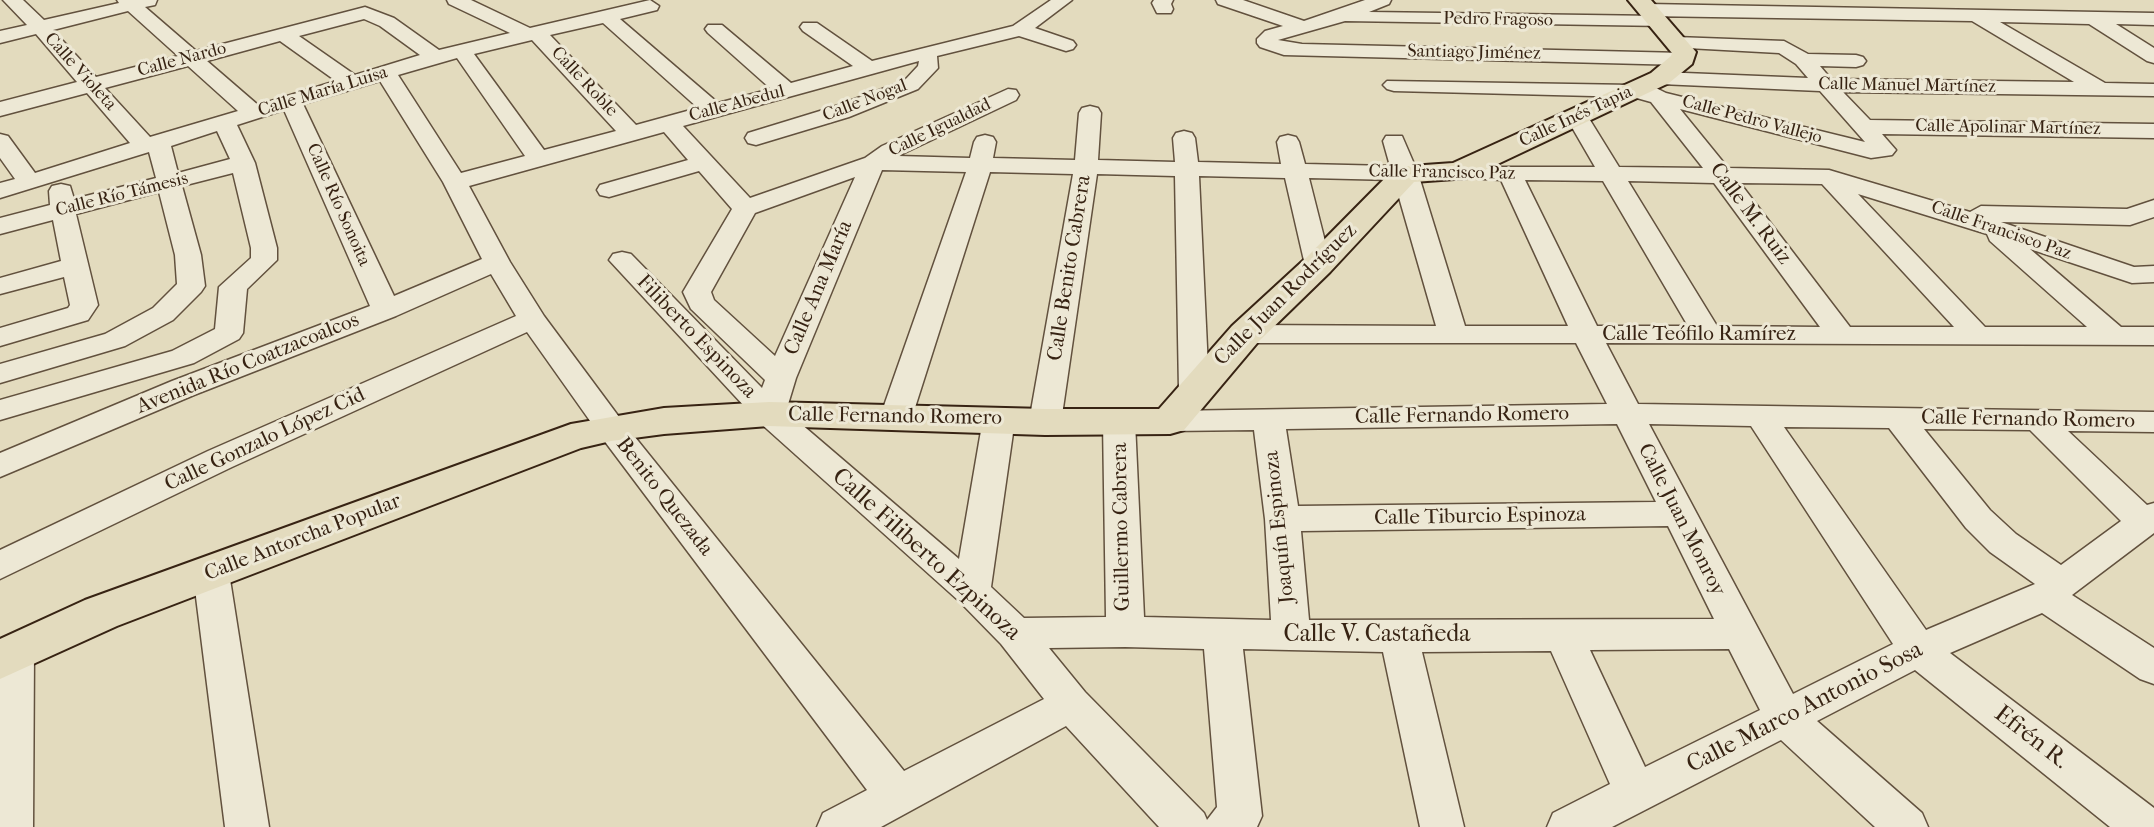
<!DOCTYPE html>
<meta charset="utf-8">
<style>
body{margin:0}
canvas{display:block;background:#e3dbbe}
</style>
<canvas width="2154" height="827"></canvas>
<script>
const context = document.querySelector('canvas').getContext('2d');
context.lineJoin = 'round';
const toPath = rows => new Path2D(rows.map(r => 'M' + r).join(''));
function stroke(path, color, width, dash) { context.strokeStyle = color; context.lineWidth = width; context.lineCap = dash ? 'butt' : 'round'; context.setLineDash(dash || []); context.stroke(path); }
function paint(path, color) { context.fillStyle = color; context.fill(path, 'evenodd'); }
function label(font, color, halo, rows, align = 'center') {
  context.font = font + ' "IM FELL French Canon",serif'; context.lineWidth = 6; context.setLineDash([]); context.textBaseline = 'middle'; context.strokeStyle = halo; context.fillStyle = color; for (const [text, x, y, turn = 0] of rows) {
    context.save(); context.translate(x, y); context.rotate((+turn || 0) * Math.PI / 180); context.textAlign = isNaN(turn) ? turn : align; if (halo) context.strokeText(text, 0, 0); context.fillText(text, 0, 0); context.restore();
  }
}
const minor = toPath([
 [3,0,23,0,44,20,119,3,117,0,157,0,155,5,145,7,196,51,365,7,394,18,439,50,510,33,449,4,447,0,471,0,530,28,650,0,659,6,657,10,620,19,718,103,771,89,708,33,705,29,708,25,722,25,791,83,853,66,803,31,800,27,803,23,817,23,872,61,1013,26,1051,0,1072,0,1035,28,1073,41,1076,45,1073,49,1066,51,1019,36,937,56,938,68,918,89,849,117,756,145,748,143,745,138,748,133,833,107,904,81,918,66,919,61,683,126,750,198,865,158,882,146,1008,89,1016,90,1019,95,1016,100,898,156,970,158,974,142,977,137,985,135,993,137,996,142,993,158,1075,160,1079,113,1082,108,1090,106,1098,108,1101,113,1098,160,1175,162,1173,138,1176,133,1184,131,1192,133,1195,138,1198,162,1281,164,1277,142,1280,137,1288,135,1296,137,1299,142,1305,164,1390,166,1383,141,1386,136,1402,136,1418,173,1465,326,1568,326,1501,180,1450,177,1446,172,1450,167,1595,167,1566,117,1569,112,1577,110,1585,112,1619,167,1703,168,1651,102,1633,97,1394,91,1387,89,1383,85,1387,81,1633,85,1656,88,1666,93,1865,142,1820,91,1660,84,1653,82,1650,78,1653,74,1660,72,1808,78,1796,64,1779,53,1669,47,1666,43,1669,39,1676,37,1784,41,1808,54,1856,55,1863,57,1866,61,1863,65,1856,67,1820,66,1831,79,2074,82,1972,21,1647,16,1638,10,1647,4,2154,13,2154,25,2116,24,2154,48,2154,63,2147,61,2089,24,2000,22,2105,83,2154,84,2154,96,1843,92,1870,120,2154,124,2154,138,1882,134,1896,150,1892,155,1871,158,1680,109,1728,168,1829,170,1970,212,1981,206,2127,209,2154,200,2154,217,2130,225,2001,222,2134,267,2154,266,2154,282,2132,283,2030,249,2121,327,2154,327,2154,345,1606,343,1638,404,2154,412,2154,432,2068,431,2147,505,2154,503,2154,533,2072,595,2154,648,2154,684,2140,679,2042,613,1950,653,2154,808,2154,827,2110,827,1915,670,1817,721,1922,813,1928,827,1875,827,1781,740,1612,827,1547,827,1553,813,1610,784,1551,651,1422,652,1464,827,1420,827,1383,652,1243,649,1262,816,1257,827,1159,827,1066,726,881,827,817,827,823,813,867,790,600,435,527,332,232,467,0,579,0,550,208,451,516,316,491,274,396,316,194,395,0,477,0,453,172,381,370,306,284,110,237,125,255,163,277,248,277,260,247,289,243,333,239,339,194,363,0,420,0,400,172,351,215,329,219,287,251,258,251,248,233,173,182,186,201,255,205,286,201,292,173,320,125,346,0,383,0,364,105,334,153,308,177,284,175,255,159,192,76,214,98,305,88,320,0,346,0,328,68,308,70,305,64,277,0,294,0,278,61,261,53,220,0,234,0,218,50,205,49,191,52,186,61,184,70,186,74,199,156,178,149,152,0,198,0,183,15,179,0,158,0,134,8,136,35,173,130,143,87,93,0,116,0,102,77,82,36,34,0,43,0,31,27,25,3,0],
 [128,11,178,56,96,77,53,30,128,11],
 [364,19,380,26,420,55,355,75,299,36,364,19],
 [603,23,698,108,636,125,550,35,603,23],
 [532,40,616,131,544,150,474,54,532,40],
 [280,41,336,81,258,105,207,61,280,41],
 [457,58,525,156,461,173,398,75,457,58],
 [188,66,238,111,150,137,105,88,188,66],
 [380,81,443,182,482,259,394,296,303,104,380,81],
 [217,131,230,159,178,173,171,146,217,131],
 [664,132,688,160,600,185,597,190,600,195,609,197,699,171,732,209,683,292,691,309,765,380,762,388,631,254,622,252,613,254,609,260,758,421,959,601,1001,644,1044,699,904,771,622,421,544,316,510,262,469,186,664,132],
 [882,170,966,172,880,417,885,424,896,427,907,424,912,417,990,172,1073,174,1029,422,1034,429,1045,432,1056,429,1061,422,1097,174,1175,176,1179,390,1183,397,1194,400,1205,397,1209,390,1199,176,1285,178,1305,265,1309,271,1318,273,1327,271,1331,265,1309,178,1394,180,1436,326,1245,325,1235,328,1231,334,1235,340,1245,343,1576,343,1607,404,1170,411,1159,414,1154,421,1159,428,1170,431,1254,430,1265,519,1271,620,1144,617,1135,422,1130,415,1119,412,1108,415,1103,422,1106,617,1024,618,991,587,1015,419,1010,412,999,409,988,412,983,419,959,559,786,411,796,378,882,170],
 [855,177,775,356,714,300,711,292,755,213,855,177],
 [1525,180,1603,181,1688,326,1597,326,1525,180],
 [1628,181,1714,183,1820,327,1717,326,1628,181],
 [1740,183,1822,184,1954,327,1850,327,1740,183],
 [1858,194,1987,234,1990,241,2087,327,1985,327,1858,194],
 [1617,424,1656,502,1298,506,1286,429,1617,424],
 [1649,424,1751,426,1893,644,1793,694,1649,424],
 [1784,427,1889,428,1966,528,1990,552,2035,584,1926,630,1784,427],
 [1924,429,2030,430,2121,521,2061,565,2016,534,1990,510,1924,429],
 [1668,526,1714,619,1309,620,1301,531,1668,526],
 [1125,647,1204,649,1217,807,1207,820,1204,813,1085,692,1049,648,1125,647],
 [1729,649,1760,710,1645,767,1590,650,1729,649],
 [1154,0,1173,0,1171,4,1173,9,1171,13,1157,13,1152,3,1154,0],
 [1216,0,1243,0,1304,21,1365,0,1391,0,1389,4,1369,12,1658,16,1668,22,1665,26,1345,21,1278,40,1302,44,1683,53,1690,55,1693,59,1690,63,1683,65,1284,55,1260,47,1257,43,1257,39,1265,31,1283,26,1218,4,1216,0],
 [211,559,224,563,229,573,269,827,225,827,193,573,198,563,211,559],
 [14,636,28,641,34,652,33,827,0,827,0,641,14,636]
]);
const major = toPath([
 [1628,0,1651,0,1696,52,1692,64,1669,83,1468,178,1414,182,1330,272,1258,342,1184,430,1170,434,1045,435,769,426,664,434,611,441,581,448,117,626,0,679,0,639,85,600,571,424,664,408,769,402,1045,409,1159,409,1232,326,1306,258,1396,167,1453,163,1651,73,1671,56,1672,53,1628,0]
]);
stroke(minor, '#62513e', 3);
stroke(major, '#372313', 4);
paint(minor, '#ede8d5');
paint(major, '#e3dbbe');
label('18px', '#372313', '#ede8d5', [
 ["Pedro Fragoso",1498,20,1],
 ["Santiago Jiménez",1474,53,1],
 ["Calle Nardo",182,60,-15],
 ["Calle Violeta",80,72,48],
 ["Calle Roble",584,82,47],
 ["Calle Manuel Martínez",1907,86,1],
 ["Calle María Luisa",323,92,-17],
 ["Calle Nogal",865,101,-21],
 ["Calle Abedul",737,104,-15],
 ["Calle Inés Tapia",1576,117,-25],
 ["Calle Pedro Vallejo",1752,120,15],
 ["Calle Igualdad",940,128,-26],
 ["Calle Apolinar Martínez",2008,128,1],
 ["Calle Francisco Paz",1442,173,1],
 ["Calle Río Támesis",122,195,-14],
 ["Calle Río Sonoita",338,205,66],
 ["Calle Francisco Paz",2001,231,19]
]);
label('21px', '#372313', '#ede8d5', [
 ["Calle M. Ruiz",1750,214,53],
 ["Calle Benito Cabrera",1070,268,-81],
 ["Calle Ana María",819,288,-67],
 ["Calle Juan Rodríguez",1286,295,-45],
 ["Calle Teófilo Ramírez",1699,335],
 ["Filiberto Espinoza",696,337,46],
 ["Avenida Río Coatzacoalcos",248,364,-22],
 ["Calle Fernando Romero",1462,416,-1],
 ["Calle Fernando Romero",895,417,1],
 ["Calle Fernando Romero",2028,420,1],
 ["Calle Gonzalo López Cid",265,440,-25],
 ["Benito Quezada",664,497,52],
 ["Calle Tiburcio Espinoza",1480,517,-1],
 ["Calle Juan Monroy",1681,520,63],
 ["Guillermo Cabrera",1122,527,-91],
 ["Joaquín Espinoza",1280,527,-96],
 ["Calle Antorcha Popular",303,538,-21]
]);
label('24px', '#372313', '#ede8d5', [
 ["Calle Filiberto Ezpinoza",926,555,42],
 ["Calle V. Castañeda",1377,635],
 ["Calle Marco Antonio Sosa",1805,708,-27],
 ["Efrén R.",2031,738,38]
]);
</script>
